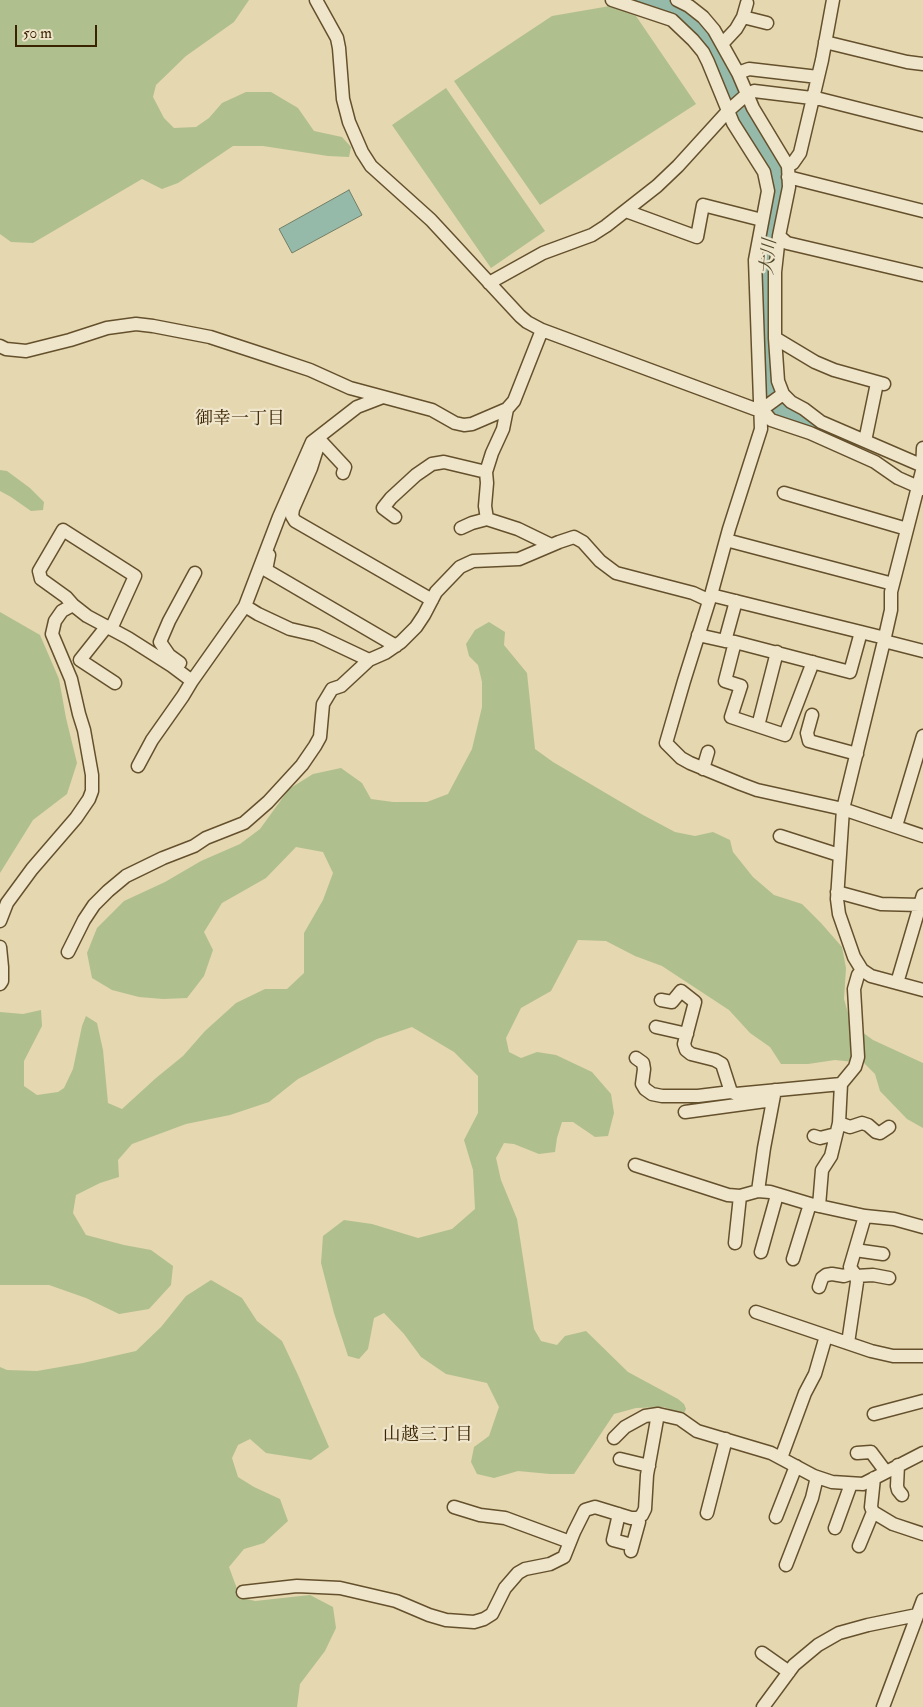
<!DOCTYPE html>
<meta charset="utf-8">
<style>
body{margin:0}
#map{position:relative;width:923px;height:1707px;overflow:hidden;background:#e5d7af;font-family:"IM FELL Double Pica",serif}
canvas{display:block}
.scale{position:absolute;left:15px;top:25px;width:82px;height:22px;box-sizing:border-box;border:2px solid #3a2300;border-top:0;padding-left:6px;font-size:15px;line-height:18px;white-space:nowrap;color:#3a2300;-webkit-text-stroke:4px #eee5cb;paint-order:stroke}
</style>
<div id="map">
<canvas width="923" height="1707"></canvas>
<div class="scale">50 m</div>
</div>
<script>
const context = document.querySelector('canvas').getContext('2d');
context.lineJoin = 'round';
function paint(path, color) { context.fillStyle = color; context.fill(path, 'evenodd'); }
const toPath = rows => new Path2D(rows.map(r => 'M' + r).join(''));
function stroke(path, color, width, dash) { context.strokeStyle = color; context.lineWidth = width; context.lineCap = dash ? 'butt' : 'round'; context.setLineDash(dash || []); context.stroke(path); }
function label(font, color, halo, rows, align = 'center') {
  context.font = font + ' "IM FELL Double Pica","Noto Serif JP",serif'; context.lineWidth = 4.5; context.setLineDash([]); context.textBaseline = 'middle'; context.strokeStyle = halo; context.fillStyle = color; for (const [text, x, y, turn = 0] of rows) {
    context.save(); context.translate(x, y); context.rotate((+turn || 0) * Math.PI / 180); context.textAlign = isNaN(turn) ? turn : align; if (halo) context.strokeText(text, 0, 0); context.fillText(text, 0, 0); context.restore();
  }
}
paint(toPath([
 [0,0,249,0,234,22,186,56,156,85,153,97,164,118,174,128,196,127,209,118,222,103,246,92,271,92,298,108,314,131,342,137,351,147,349,157,328,156,263,146,233,146,178,183,162,189,142,179,33,243,11,242,0,234],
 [610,6,636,16,696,104,540,205,454,81,552,16],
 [446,88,545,231,491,268,392,125],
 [0,470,7,471,30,488,44,502,43,510,31,511,11,497,0,491],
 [0,612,40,635,59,679,66,718,77,763,67,794,33,820,0,873],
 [489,622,505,632,504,645,527,673,535,749,553,762,643,815,675,832,695,836,713,832,730,840,733,852,753,877,774,895,802,904,821,923,842,947,846,968,844,999,851,1024,873,1040,923,1063,923,1128,907,1119,880,1091,875,1074,864,1063,835,1060,808,1064,781,1064,770,1047,750,1033,729,1010,662,966,635,956,606,941,578,940,551,991,521,1008,506,1038,509,1052,521,1058,537,1052,556,1055,592,1072,611,1094,614,1113,608,1136,595,1137,573,1122,562,1122,557,1138,555,1152,539,1154,514,1144,504,1143,496,1158,501,1180,517,1219,534,1329,541,1341,557,1345,565,1336,586,1331,628,1372,678,1399,684,1404,686,1409,684,1413,679,1413,664,1407,636,1408,614,1414,574,1474,550,1474,518,1471,494,1478,477,1474,471,1462,474,1447,489,1436,499,1407,487,1383,446,1374,421,1357,404,1334,384,1313,374,1318,368,1349,359,1359,348,1356,334,1313,321,1263,323,1236,344,1220,372,1224,418,1238,452,1229,475,1209,473,1170,464,1140,478,1113,478,1076,454,1052,412,1027,377,1039,298,1079,269,1102,230,1115,186,1124,132,1144,118,1160,119,1177,100,1183,76,1195,73,1213,86,1235,124,1245,151,1250,173,1266,171,1285,149,1309,119,1314,86,1298,49,1285,0,1285,0,1012,23,1014,41,1010,42,1026,24,1061,24,1086,37,1095,58,1092,64,1088,73,1069,82,1026,86,1016,97,1023,103,1050,108,1103,122,1109,156,1078,183,1056,205,1031,236,1003,265,989,287,989,304,973,304,933,323,900,333,873,323,852,296,847,266,878,222,903,204,932,213,950,204,976,187,998,163,999,139,997,112,990,92,978,87,953,97,928,124,901,165,882,201,861,240,844,260,829,289,789,313,774,341,768,362,783,371,799,393,802,427,802,448,794,472,749,482,707,482,682,478,665,469,656,466,644,475,630],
 [211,1280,242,1298,257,1321,282,1341,298,1375,329,1447,311,1460,266,1453,250,1439,238,1445,232,1458,238,1477,254,1487,280,1499,288,1521,264,1543,244,1549,229,1567,240,1597,255,1601,310,1595,333,1607,336,1628,325,1651,300,1684,297,1707,0,1707,0,1367,7,1370,37,1371,83,1363,136,1351,161,1327,186,1296]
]), '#b0bf8e');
const water = toPath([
 [349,190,362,215,292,253,279,229,349,190]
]);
paint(water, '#96baaa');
stroke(water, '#717e66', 1);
stroke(toPath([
 [644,0,674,10,703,37,729,82,755,138,773,166,780,188,769,242,767,264,772,391,777,403,785,411,838,435]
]), '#96baaa', 20);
const minor = toPath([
 [316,0,337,38,339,48,343,99,349,122,362,152,371,166,431,220,520,316,527,322,542,330,755,409,761,408,768,405,783,394],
 [612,0,672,20,693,40,703,52,708,62,733,123,764,172,768,191,755,260,761,429,729,529,711,595,684,681,666,743,681,758,690,763,741,784,757,790,843,809,837,899,839,914,854,957,862,970,871,976,923,990],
 [677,0,689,6,703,17,714,30,738,73,753,108,788,166],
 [833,0,822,60,800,153,793,163,788,166,789,187,779,236,775,272,775,338,778,381,783,394,791,402,804,409,821,422,923,466],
 [743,17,767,23],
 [825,42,907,62,923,64],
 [722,44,736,29,743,17,747,3],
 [738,73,749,69,818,77],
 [788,177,923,211],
 [626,211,697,237,703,205,762,220],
 [779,236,787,243,923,275],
 [489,283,543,253,592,235,606,226,657,186,678,166,728,111,746,95,754,91,820,99,923,125],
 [775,338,815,362,834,370,884,384],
 [0,346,6,349,26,351,70,340,107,328,136,324,153,326,210,337,268,356,310,370,350,388,432,410,455,423,464,425,472,424,507,409,514,401,542,330],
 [761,408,771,420,810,433,875,462,898,478,923,489],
 [865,441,877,383],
 [923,448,922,471,891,592,891,610,884,641,843,809,923,836],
 [486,472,487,483,485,506,487,519,518,529,551,545],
 [343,473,345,467,318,438,317,449,311,468,293,509,292,516,295,521,432,600],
 [784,493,907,529],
 [395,517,383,508,391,498,416,475,432,464,444,462,486,472,492,453,503,429,507,409],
 [461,528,472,523,487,519],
 [726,540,893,584],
 [269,555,266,570,396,646],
 [711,595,885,638],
 [73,605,66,597,41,579,39,571,63,530,135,576,111,629],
 [245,606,258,614,290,629,316,635,369,660],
 [107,626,80,660,115,683],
 [698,635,725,641,735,642,850,672,861,632],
 [725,641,736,601],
 [884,641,923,651],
 [735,642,725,681,741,686,731,717,785,735,813,662],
 [180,663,169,655,160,642,169,621,195,573],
 [812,715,807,733,809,741,857,754],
 [758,726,777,652],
 [138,766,152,740,183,696,192,681],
 [703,769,708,752],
 [896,826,923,736],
 [780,836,839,855],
 [837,892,881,904,920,905],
 [0,921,7,903,32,869,76,818,89,799,92,791,92,775,84,730,79,714,71,679,52,634,55,621,62,611,73,605,87,616,128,638,172,666,192,681,245,606,279,517,312,442,357,407,383,397],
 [0,947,2,967,2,981,0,984],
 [68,952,84,920,94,905,108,891,126,876,163,858,194,846,206,838,244,823,268,802,302,765,315,746,320,737,323,704,332,689,341,686,369,660,385,653,401,642,416,627,424,615,436,592,460,567,473,561,519,559,559,542,574,537,583,542,600,561,616,573,693,593,708,600],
 [897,983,923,895],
 [661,1000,672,1002,681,991,695,1002,684,1044,686,1050,691,1054,715,1060,722,1064,731,1092],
 [656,1027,687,1034],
 [636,1058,643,1063,644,1069,642,1084,645,1089,652,1094,662,1096,698,1096,731,1092,736,1094,841,1084],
 [685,1112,773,1100],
 [839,1123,850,1127,862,1123,868,1125,876,1132,880,1133,889,1127],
 [814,1136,820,1138,836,1134],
 [635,1165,728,1195,740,1196,758,1191,770,1192,810,1204,865,1216,894,1219,923,1227],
 [758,1191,764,1148,775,1090],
 [819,1206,822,1170,831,1156,839,1123,841,1084,855,1067,858,1057,854,989,858,975,862,970],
 [735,1243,740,1196],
 [855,1250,883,1254],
 [761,1252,777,1195],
 [793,1259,810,1204],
 [856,1276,873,1275,889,1278],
 [819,1287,822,1278,826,1275,832,1274,844,1276,853,1273],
 [756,1312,871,1351,893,1356,923,1356],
 [848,1343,857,1282,856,1276,850,1267,865,1216],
 [874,1414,923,1401],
 [614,1438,625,1427,645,1416,658,1414],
 [857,1453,871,1452,886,1472],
 [781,1458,805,1393,815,1374,826,1336],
 [620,1459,649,1466],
 [898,1465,897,1486,898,1490,902,1495],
 [874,1478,871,1507,873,1512,893,1524,923,1534],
 [454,1507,480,1515,505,1518,570,1542],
 [707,1513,726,1439],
 [619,1514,613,1540,632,1545],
 [776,1517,796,1466],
 [835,1528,851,1484],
 [859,1546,873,1512],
 [631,1551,639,1522,638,1518],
 [786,1565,812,1498,817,1477],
 [243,1592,297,1586,340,1588,396,1601,429,1615,446,1620,474,1622,484,1619,492,1614,505,1588,518,1573,525,1569,550,1564,564,1557,574,1532,585,1510,595,1507,631,1518,638,1518,642,1515,645,1509,647,1475,658,1414,680,1419,697,1431,771,1453,814,1476,832,1482,863,1484,923,1453],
 [762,1653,789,1672],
 [763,1707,794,1665,818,1645,839,1633,868,1625,917,1615],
 [883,1707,923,1600]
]);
stroke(minor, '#65502c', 15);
stroke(minor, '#eee5cb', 12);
label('italic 18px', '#51492a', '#eee5cb', [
 ["大川",770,257,-85]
]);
label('18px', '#3a2300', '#eee5cb', [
 ["御幸一丁目",240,420],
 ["山越三丁目",428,1436]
]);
</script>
